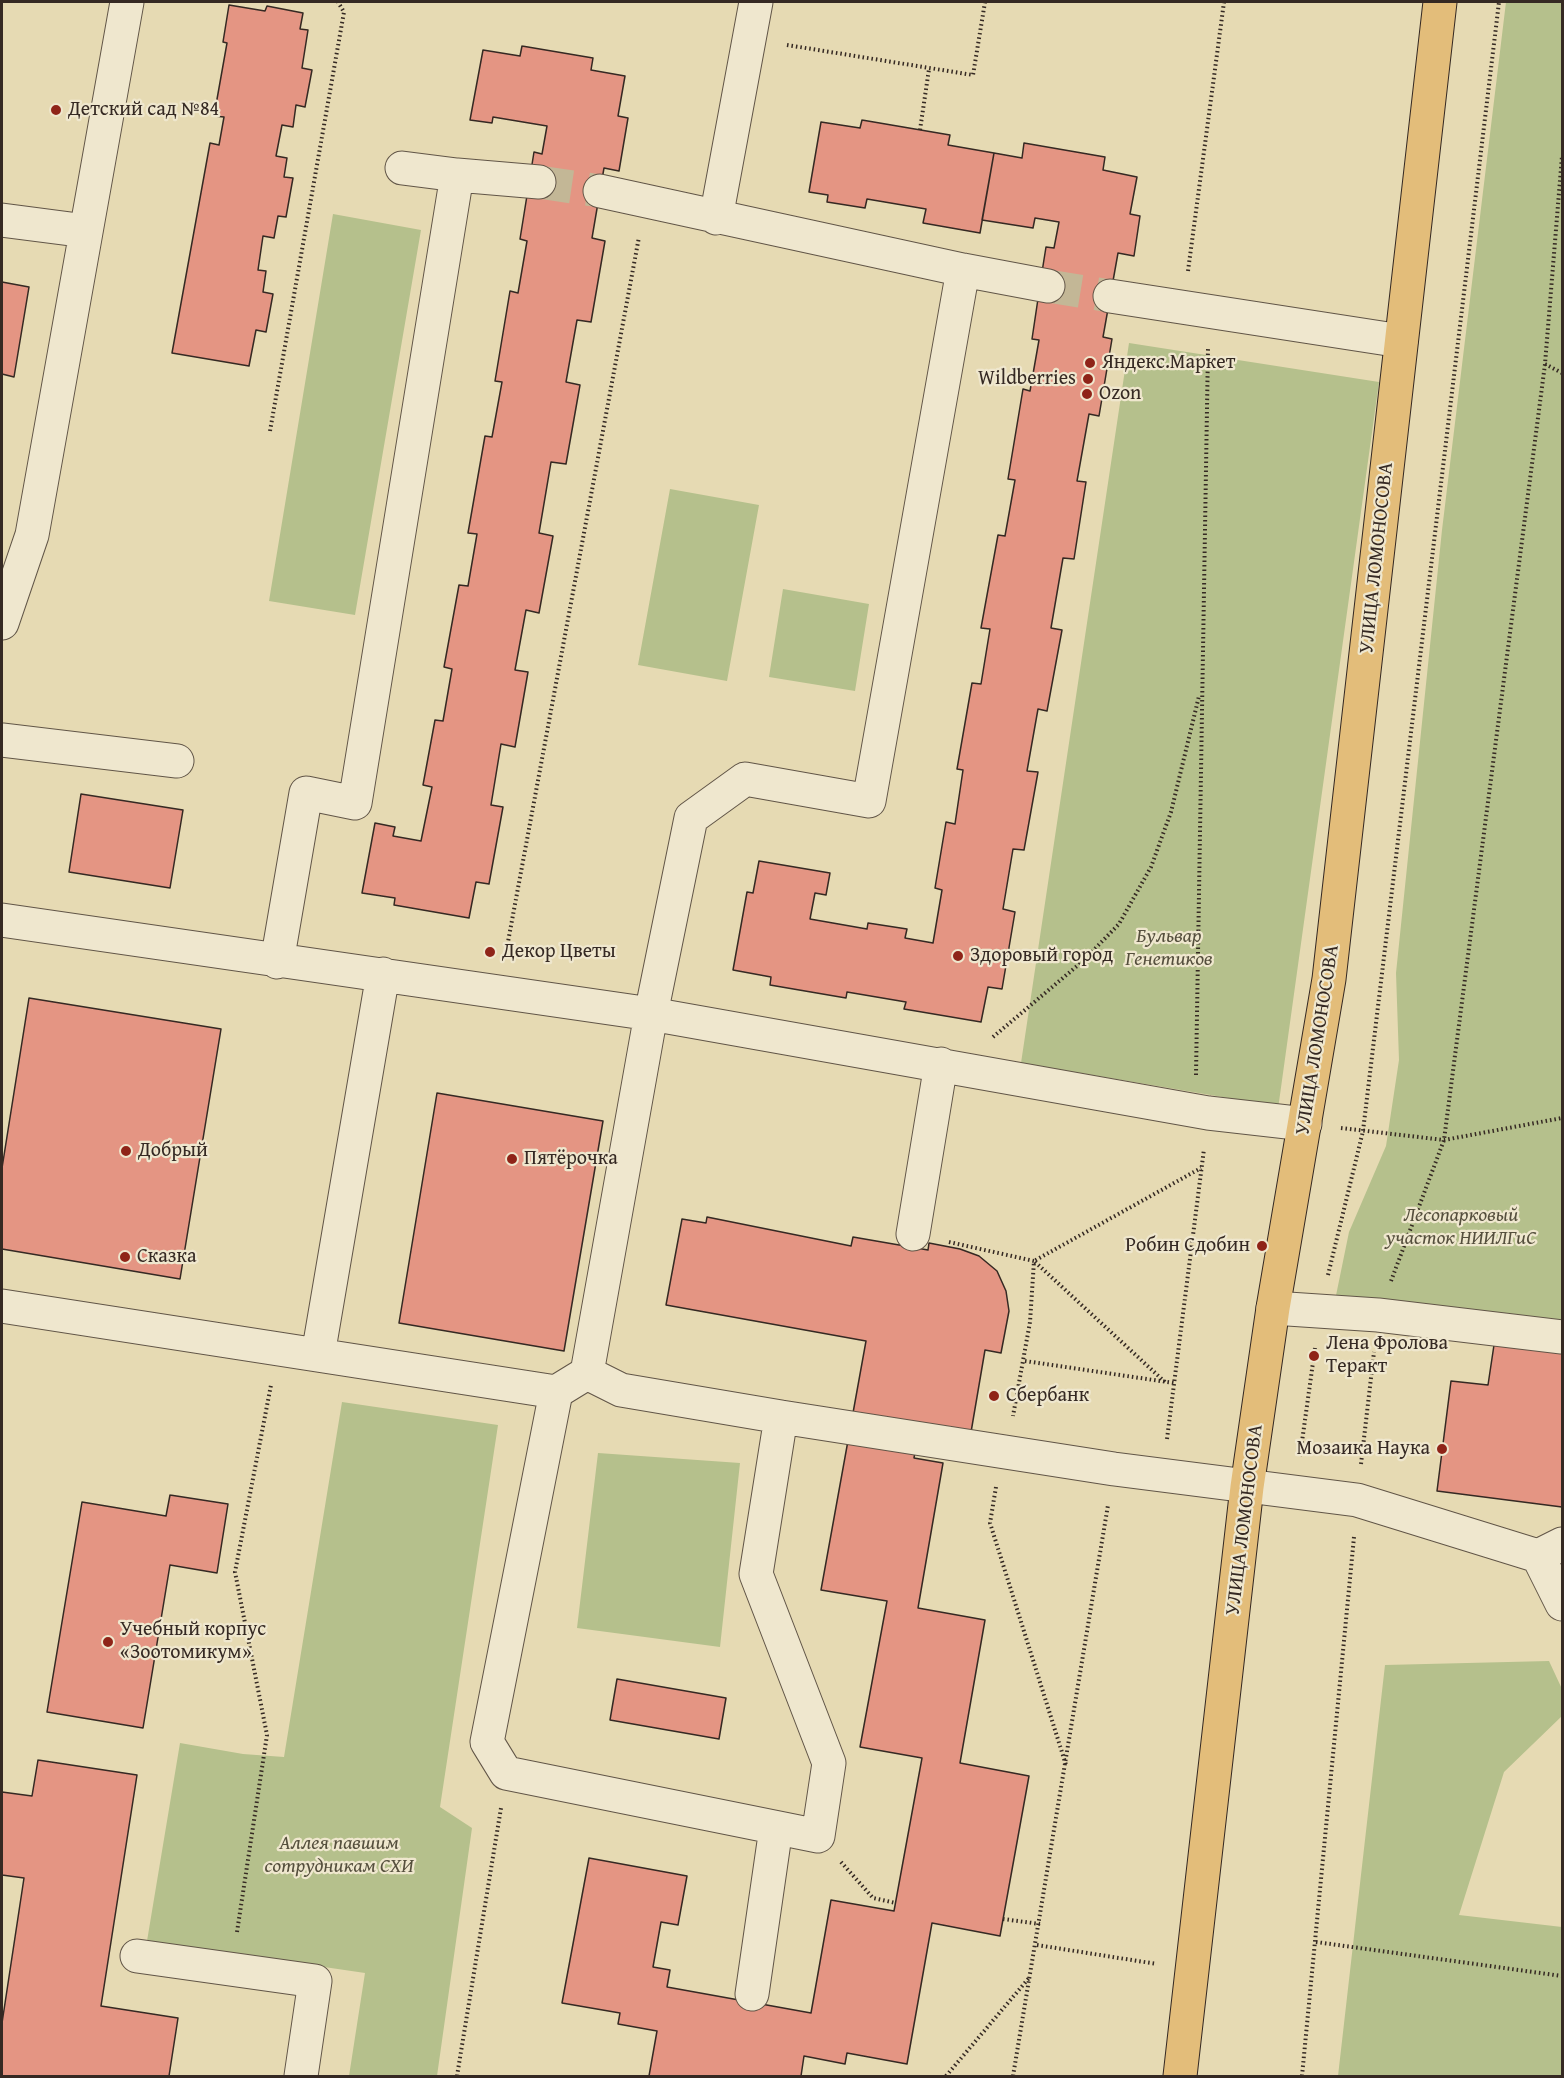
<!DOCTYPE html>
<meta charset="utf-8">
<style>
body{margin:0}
#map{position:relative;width:1564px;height:2078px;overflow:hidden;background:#e6dab3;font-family:"Gentium Book Plus",serif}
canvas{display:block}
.frame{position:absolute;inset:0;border:3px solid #352923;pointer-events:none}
</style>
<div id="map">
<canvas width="1564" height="2078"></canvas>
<div class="frame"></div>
</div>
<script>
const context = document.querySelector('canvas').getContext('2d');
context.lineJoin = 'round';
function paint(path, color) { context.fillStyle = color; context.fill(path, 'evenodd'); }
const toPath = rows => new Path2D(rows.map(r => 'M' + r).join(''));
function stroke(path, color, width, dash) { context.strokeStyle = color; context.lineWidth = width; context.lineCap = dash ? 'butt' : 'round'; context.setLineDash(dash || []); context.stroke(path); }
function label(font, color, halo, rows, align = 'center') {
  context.font = font + ' "Gentium Book Plus",serif'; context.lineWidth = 4.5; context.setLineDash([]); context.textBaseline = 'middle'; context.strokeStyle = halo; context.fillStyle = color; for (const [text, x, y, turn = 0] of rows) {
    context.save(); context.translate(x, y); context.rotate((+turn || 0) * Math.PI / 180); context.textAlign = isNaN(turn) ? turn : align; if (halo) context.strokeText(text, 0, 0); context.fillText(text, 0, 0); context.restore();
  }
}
paint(toPath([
 [1506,2,1562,2,1562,1344,1332,1315,1349,1232,1386,1146,1399,1060,1396,973,1442,530],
 [333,214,421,230,355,615,269,601],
 [1129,343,1379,382,1278,1109,1252,1102,1021,1063],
 [670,489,759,505,727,681,638,665],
 [783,589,869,604,855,691,769,677],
 [342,1402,498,1425,440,1807,472,1828,437,2076,349,2076,365,1973,147,1941,180,1743,243,1754,284,1757],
 [598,1453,740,1463,720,1647,577,1628],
 [1549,1661,1562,1689,1562,1716,1504,1772,1459,1915,1562,1927,1562,2076,1338,2076,1385,1665]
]), '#b5c08c');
const building = toPath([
 [229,5,265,11,267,6,303,13,300,29,308,30,302,68,312,70,305,107,296,105,293,127,282,125,276,156,287,158,284,177,293,178,286,217,278,216,274,238,263,236,258,270,266,271,263,292,273,294,266,332,256,330,249,366,172,353,210,143,219,145,224,117,214,116,227,43,223,42,229,5],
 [522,46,593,58,591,70,625,76,618,116,628,118,619,171,604,168,600,191,592,238,605,241,591,322,577,320,566,382,580,385,566,464,551,462,539,533,553,536,539,613,526,610,515,670,528,672,515,747,501,744,491,805,503,807,489,884,476,882,469,918,394,905,395,898,362,893,375,823,395,827,393,836,421,841,432,787,423,785,435,720,443,721,452,669,444,667,459,585,468,586,477,534,468,533,485,436,492,437,502,382,495,381,510,291,518,293,527,241,520,239,534,152,542,154,547,126,493,117,492,123,470,120,483,50,520,56,522,46],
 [862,120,950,135,948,145,994,153,980,233,923,223,926,209,867,199,865,208,827,202,828,195,809,192,821,122,860,128,862,120],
 [1024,143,1105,157,1103,170,1137,177,1130,214,1140,216,1134,256,1118,253,1103,337,1112,339,1099,416,1089,414,1077,481,1086,482,1074,559,1063,558,1051,628,1062,630,1047,711,1038,709,1027,771,1038,772,1024,850,1013,849,1003,909,1015,912,1002,989,988,987,981,1022,904,1009,906,1002,847,992,846,998,770,985,771,977,733,970,747,892,753,893,759,861,830,873,826,895,815,893,810,919,867,929,868,923,907,929,905,938,933,943,942,890,935,888,946,822,955,824,963,770,957,769,972,683,981,684,990,629,981,628,998,535,1005,536,1015,480,1008,479,1023,389,1030,391,1039,340,1032,339,1042,272,1046,247,1054,248,1059,222,1035,218,1033,228,982,220,994,153,1022,158,1024,143],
 [2,282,29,287,14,377,2,374,2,282],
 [81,794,183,810,170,888,69,872,81,794],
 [29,998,221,1029,180,1279,2,1249,2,1168,29,998],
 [437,1093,603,1121,564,1351,399,1323,437,1093],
 [707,1217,851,1246,853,1237,928,1250,929,1243,960,1249,979,1256,997,1271,1006,1291,1009,1311,1001,1353,985,1350,969,1444,918,1435,914,1458,943,1463,918,1608,985,1620,960,1763,1029,1776,1000,1936,932,1923,907,2064,847,2053,845,2064,804,2056,801,2076,649,2076,657,2031,618,2024,620,2013,562,2003,589,1858,687,1876,678,1925,661,1922,653,1967,670,1970,667,1987,811,2013,831,1900,894,1911,922,1758,860,1747,887,1601,821,1590,866,1341,666,1305,682,1219,706,1223,707,1217],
 [1494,1345,1562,1353,1562,1507,1437,1491,1451,1381,1488,1385,1494,1345],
 [170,1495,228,1504,217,1573,170,1565,143,1728,47,1712,82,1502,166,1516,170,1495],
 [617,1679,726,1698,719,1739,610,1720,617,1679],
 [38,1760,137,1775,101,2006,178,2018,169,2076,2,2076,2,2023,24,1878,2,1875,2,1792,32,1796,38,1760]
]);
paint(building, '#e49583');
stroke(building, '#352923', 1.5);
stroke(toPath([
 [539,182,600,191],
 [1048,286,1110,296]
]), '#c3b796', 33, [33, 16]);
const minor = toPath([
 [402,168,457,175],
 [600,191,963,270,1048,286],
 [716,218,756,2],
 [2,220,86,231],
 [1110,296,1401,341],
 [2,623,32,535,127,2],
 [2,740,177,761],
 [2,920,651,1014,1208,1113,1305,1124],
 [277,962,306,793,355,803,457,175,539,182],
 [913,1234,941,1064],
 [2,1306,556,1392,587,1373,651,1014,691,818,745,779,869,801,963,270],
 [1273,1308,1378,1315,1562,1337],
 [318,1355,383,974],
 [556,1392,487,1742,506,1773,818,1836,829,1763,756,1574,781,1417,621,1390,587,1373],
 [781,1417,1114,1469,1357,1500,1538,1556,1562,1544],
 [1538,1556,1562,1604],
 [137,1956,315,1981,301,2076],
 [752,1994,776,1828]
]);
const major = toPath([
 [1180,2076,1247,1487,1273,1308,1329,979,1440,2]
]);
stroke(minor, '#615547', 35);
stroke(major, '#352923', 35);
stroke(toPath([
 [787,45,973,75,985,2],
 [920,130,929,69],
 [1188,271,1224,2],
 [1545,364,1562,373],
 [270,431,344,12,338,2],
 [505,958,639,237],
 [993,1037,1083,961,1119,924,1151,867,1171,812,1199,696],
 [1196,1075,1208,348],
 [1341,1128,1444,1140,1562,1118],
 [949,1242,1034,1261,1030,1322,1013,1416],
 [1328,1275,1363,1131,1499,2],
 [1391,1281,1444,1140,1545,364,1562,156],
 [1025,1361,1174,1383],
 [1165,1382,1034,1261,1201,1168],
 [1167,1439,1204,1149],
 [1300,1456,1315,1348],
 [1361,1464,1374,1352],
 [996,1487,990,1523,1066,1765],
 [841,1862,873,1898,896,1903],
 [1003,1919,1040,1924],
 [237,1932,267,1735,235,1572,271,1385],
 [1316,1942,1562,1976],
 [1037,1945,1157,1964],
 [457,2076,501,1808],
 [946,2076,1029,1978],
 [1013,2076,1108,1505],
 [1302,2076,1354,1537]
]), '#352923', 4, [1.5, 3]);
stroke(minor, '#efe7ce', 33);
stroke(major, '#e3bd7a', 33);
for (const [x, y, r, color] of [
 [56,110,6,"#8f2418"],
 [1090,363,6,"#8f2418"],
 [1088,379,6,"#8f2418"],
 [1087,394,6,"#8f2418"],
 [490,952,6,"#8f2418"],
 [958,956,6,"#8f2418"],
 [126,1151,6,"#8f2418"],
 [512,1159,6,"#8f2418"],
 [1262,1246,6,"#8f2418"],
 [125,1257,6,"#8f2418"],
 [1314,1356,6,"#8f2418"],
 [994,1396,6,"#8f2418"],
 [1442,1449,6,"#8f2418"],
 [108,1642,6,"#8f2418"]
]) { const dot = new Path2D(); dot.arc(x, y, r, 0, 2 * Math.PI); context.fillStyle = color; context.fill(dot); stroke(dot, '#efe7ce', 2); }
label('20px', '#352923', '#efe7ce', [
 ["Детский сад №84",68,110],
 ["Яндекс.Маркет",1102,363],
 ["Wildberries",1076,379,"right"],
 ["Ozon",1099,394],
 ["Декор Цветы",502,952],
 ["Здоровый город",970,956],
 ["Добрый",138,1151],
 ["Пятёрочка",524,1159],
 ["Робин Сдобин",1250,1246,"right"],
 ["Сказка",137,1257],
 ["Лена Фролова",1326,1344],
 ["Теракт",1326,1367],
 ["Сбербанк",1006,1396],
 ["Мозаика Наука",1430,1449,"right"],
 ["Учебный корпус",120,1630],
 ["«Зоотомикум»",120,1653]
], 'left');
label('20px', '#352923', '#efe7ce', [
 ["УЛИЦА ЛОМОНОСОВА",1377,558,-84],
 ["УЛИЦА ЛОМОНОСОВА",1318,1040,-81],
 ["УЛИЦА ЛОМОНОСОВА",1245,1520,-83]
]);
label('italic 20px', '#554f3d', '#efe7ce', [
 ["Бульвар",1169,937],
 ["Генетиков",1169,960],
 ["Лесопарковый",1461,1216],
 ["участок НИИЛГиС",1461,1239],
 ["Аллея павшим",339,1844],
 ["сотрудникам СХИ",339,1867]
]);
</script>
